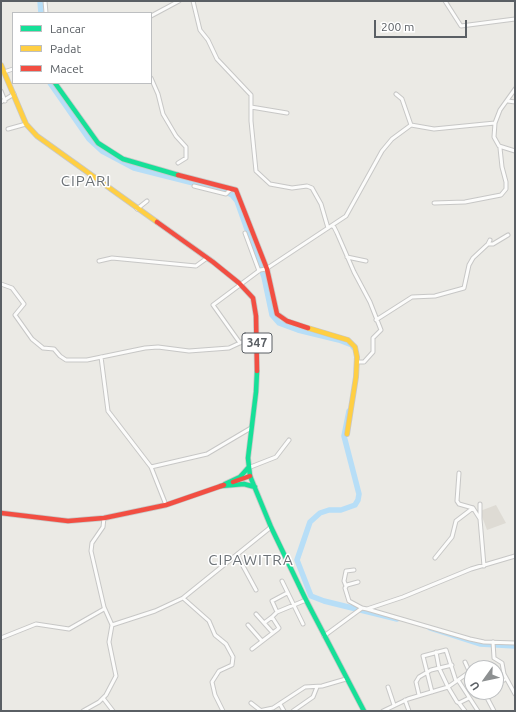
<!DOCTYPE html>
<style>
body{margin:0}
#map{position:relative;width:516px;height:712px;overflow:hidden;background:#ebeae5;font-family:Ubuntu,sans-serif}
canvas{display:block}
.frame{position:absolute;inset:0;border:2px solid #5a5f64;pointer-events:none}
.legend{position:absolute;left:12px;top:12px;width:140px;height:72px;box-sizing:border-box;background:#fff;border:1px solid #bdbfc1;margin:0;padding:5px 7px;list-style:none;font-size:12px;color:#5a5f64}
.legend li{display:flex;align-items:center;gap:8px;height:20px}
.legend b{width:20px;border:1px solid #bdbfc1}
.north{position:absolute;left:464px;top:660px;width:40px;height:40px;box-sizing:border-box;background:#fff;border:1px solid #bdbfc1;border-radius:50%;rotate:237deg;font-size:11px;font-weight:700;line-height:16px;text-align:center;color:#5a5f64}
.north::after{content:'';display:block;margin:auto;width:14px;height:18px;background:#8d9091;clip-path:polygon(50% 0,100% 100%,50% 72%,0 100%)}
.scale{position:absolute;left:374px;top:20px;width:93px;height:18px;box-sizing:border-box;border:2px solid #5a5f64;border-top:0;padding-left:5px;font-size:12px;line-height:14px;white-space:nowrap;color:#5a5f64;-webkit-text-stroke:3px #fff;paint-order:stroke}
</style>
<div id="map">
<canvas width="516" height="712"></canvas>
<div class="frame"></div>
<ul class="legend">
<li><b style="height:5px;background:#16e098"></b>Lancar</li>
<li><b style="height:5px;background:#ffcf43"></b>Padat</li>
<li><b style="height:5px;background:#f24e42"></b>Macet</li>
</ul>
<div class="north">U</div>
<div class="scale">200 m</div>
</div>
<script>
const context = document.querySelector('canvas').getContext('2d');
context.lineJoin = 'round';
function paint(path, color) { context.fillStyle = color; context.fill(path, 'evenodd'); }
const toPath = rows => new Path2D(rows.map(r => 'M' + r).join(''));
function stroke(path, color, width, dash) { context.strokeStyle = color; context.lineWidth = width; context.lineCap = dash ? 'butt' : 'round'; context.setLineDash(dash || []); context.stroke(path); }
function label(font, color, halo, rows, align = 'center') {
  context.font = font + ' Ubuntu,sans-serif'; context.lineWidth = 3; context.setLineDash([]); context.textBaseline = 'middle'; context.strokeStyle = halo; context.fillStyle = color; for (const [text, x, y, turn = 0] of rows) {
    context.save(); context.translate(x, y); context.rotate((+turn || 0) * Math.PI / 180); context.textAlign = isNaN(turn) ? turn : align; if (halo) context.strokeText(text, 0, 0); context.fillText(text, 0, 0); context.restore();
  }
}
paint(toPath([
 [496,505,506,523,487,530,480,511]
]), '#dedbd4');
stroke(toPath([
 [40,1,41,13],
 [50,83,89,139,102,151,134,168,225,191,232,195,237,201,264,277,272,315,279,323,298,330,339,340,352,345,353,347],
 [349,411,344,436,359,494,358,500,355,505,341,510,329,510,320,513,310,522,297,560,311,596,324,601,397,619],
 [430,628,480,644,515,646]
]), '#b7def7', 5.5);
const street = toPath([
 [45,1,46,13],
 [193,1,200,30,208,40,217,59,251,95,251,121,256,171,270,184,292,188,307,186,312,188,321,204,328,228],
 [445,1,461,26,515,19],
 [151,16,179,1],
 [4,72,13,69],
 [151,78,158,94,163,114,176,136,186,147,186,158,178,163],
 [1,91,5,101],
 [396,94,402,99,411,125],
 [508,101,515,102],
 [1,102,14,94],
 [251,107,287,113],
 [495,123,494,137,499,146,515,151],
 [8,129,26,124],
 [194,186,226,194,231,189],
 [434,203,465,202,501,195,506,189,506,182,502,167,500,148],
 [137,209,147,201],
 [332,226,334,227,337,233,354,272,370,302,381,330,373,338,373,352,364,362,357,362],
 [245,233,259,271],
 [488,244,493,244,508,235],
 [347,257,366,261],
 [99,261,112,258,196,266,207,258],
 [1,284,12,288,24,304,15,315,32,339,43,348,54,349,60,356,66,360,87,360,145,348,158,347,189,351,229,348,257,335],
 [376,320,412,297,435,296,464,288,469,265,473,258,488,244,490,240],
 [240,343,213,305,260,270,266,269,346,216,382,151,392,139,411,125,434,129,495,123,500,110,515,89],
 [101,357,108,411,151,467,166,505],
 [151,467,207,454,251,428],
 [248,468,276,457,289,440],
 [459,473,457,501,459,504,473,508,480,519,484,566],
 [104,518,103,527,92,543,91,551,104,607,112,625],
 [480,519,480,504],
 [237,555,256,590],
 [435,558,452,537,456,521,473,508],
 [282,581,303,624],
 [358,582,347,585,345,588,349,601,362,608],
 [346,586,344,581,346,571,354,570],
 [183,598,209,621,215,635,226,644,233,657,232,665,219,671,212,682,215,695,223,711],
 [367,609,470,639,484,642,515,643],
 [277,612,272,601,287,593],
 [256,614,273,633],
 [264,623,272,617],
 [248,625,262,641],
 [324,636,362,608,367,609,403,597,471,569,515,556],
 [1,638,36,624,69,629,104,609],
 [493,642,494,658,502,663,504,674,515,694],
 [252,649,278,629,279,628,272,617,277,612,306,600],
 [436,652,439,668,448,687,457,702,459,703,469,698],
 [465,662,470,673],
 [480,668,486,665],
 [458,680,478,711],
 [496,684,504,680],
 [388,687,394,705],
 [432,692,423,656,446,650,456,681],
 [484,692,494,711],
 [419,695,416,682,419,677,431,670,452,665],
 [103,698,113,711],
 [405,700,409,711],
 [251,703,260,710],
 [459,703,465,711],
 [280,704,284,711],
 [83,711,99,702,106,695,116,676,109,642,112,625,155,611,183,598,271,527],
 [259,711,273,708,305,687,322,686,346,679],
 [293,711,313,697,317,687],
 [383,711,408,699,448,687,468,673,472,673]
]);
const fast = toPath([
 [55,83,98,143,123,159,178,175],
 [257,371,256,392,248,458,250,476,271,527,306,600,364,711],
 [225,484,240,477,248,468],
 [221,486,244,484,255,487]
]);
const slow = toPath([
 [1,65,26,124,37,136,157,222],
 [308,328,348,340,355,347,357,357,356,377,347,434]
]);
const jam = toPath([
 [178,175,236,190,267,269,277,314,287,321,308,328],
 [157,222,213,262,239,283,253,298,256,316,257,371],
 [233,482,250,476],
 [1,513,68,521,104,518,166,505,224,485]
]);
stroke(street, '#c7c7c6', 5);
stroke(fast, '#c7c8c7', 6);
stroke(slow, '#c7c8c7', 6);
stroke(jam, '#c7c8c7', 6);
stroke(street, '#fcfcfb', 3);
stroke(fast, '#16e098', 4.5);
stroke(slow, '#ffcf43', 4.5);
stroke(jam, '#f24e42', 4.5);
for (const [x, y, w] of [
 [257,343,30]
]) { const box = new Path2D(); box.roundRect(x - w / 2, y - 10, w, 20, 3); context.fillStyle = '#fff'; context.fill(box); stroke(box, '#5a5f64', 1); }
label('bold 12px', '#5a5f64', null, [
 ["347",257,343]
]);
context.letterSpacing = '1px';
label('15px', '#6b7176', '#fff', [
 ["CIPARI",86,181],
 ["CIPAWITRA",251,560]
]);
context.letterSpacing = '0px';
</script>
